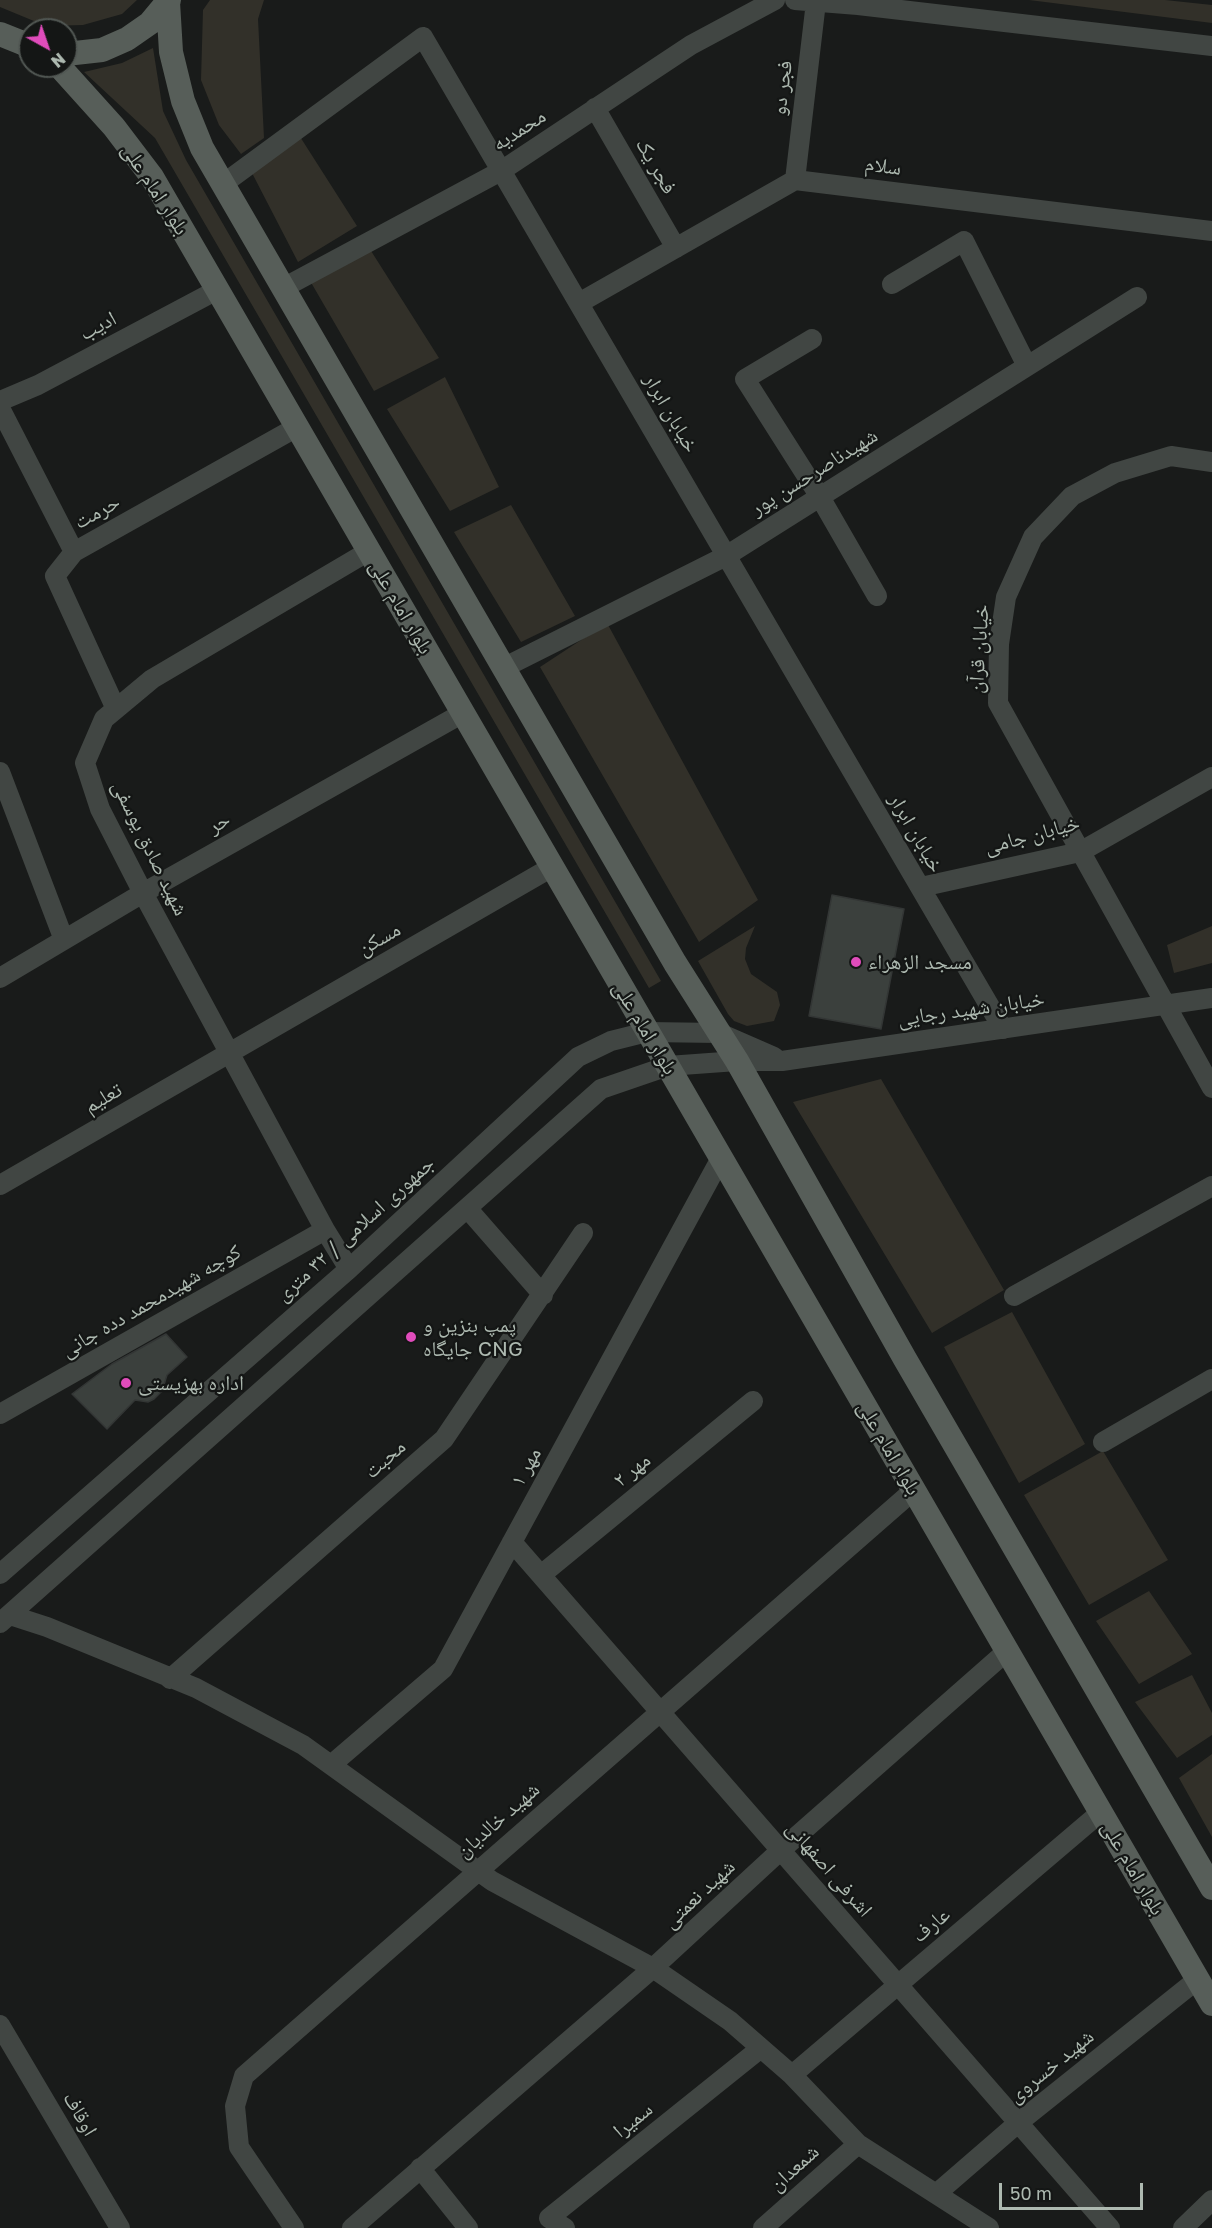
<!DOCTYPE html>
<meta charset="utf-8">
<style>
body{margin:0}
#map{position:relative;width:1212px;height:2228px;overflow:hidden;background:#191b1a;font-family:"Golos Text",sans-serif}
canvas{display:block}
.north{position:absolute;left:18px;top:18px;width:60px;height:60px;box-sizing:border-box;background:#141615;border:2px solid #515753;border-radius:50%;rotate:140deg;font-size:16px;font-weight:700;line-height:24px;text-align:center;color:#adb9b0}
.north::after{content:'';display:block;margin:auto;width:21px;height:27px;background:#e04cbb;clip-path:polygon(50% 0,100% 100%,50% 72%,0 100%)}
.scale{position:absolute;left:999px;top:2183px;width:144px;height:27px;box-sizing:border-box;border:3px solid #adb9b0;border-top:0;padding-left:8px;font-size:18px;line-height:21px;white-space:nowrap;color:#adb9b0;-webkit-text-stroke:4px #141615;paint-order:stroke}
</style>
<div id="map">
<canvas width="1212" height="2228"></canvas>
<div class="north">N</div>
<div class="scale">50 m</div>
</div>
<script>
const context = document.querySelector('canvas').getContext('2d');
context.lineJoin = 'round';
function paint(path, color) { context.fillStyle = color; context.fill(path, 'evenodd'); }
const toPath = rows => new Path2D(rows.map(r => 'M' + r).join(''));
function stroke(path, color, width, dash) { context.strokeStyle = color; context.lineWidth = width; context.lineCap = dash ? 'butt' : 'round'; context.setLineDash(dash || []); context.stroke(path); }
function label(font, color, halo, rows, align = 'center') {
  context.font = font + ' "Golos Text","Noto Naskh Arabic",sans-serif'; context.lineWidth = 4.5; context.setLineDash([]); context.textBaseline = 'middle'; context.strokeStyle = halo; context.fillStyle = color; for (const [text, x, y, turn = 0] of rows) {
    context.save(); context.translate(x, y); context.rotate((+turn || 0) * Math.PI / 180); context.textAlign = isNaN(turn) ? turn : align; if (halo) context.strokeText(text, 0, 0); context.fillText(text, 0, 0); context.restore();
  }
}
paint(toPath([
 [0,0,137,0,122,14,83,25,46,26,0,7],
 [210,0,264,0,258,19,264,138,241,154,219,125,201,80,203,10],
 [1029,0,1165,0,1212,5,1212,23],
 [153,48,163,111,186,160,661,981,649,988,155,138,84,72,122,63],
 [297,132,357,226,298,262,252,173],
 [366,243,439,358,374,391,309,279],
 [445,377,499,487,450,511,387,409],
 [511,505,575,616,521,642,454,532],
 [607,623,758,900,699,942,540,667],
 [755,926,746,948,745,959,751,974,777,992,780,1005,774,1021,747,1026,734,1021,728,1014,698,961],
 [1212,926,1212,963,1174,973,1167,945],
 [881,1079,1004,1290,932,1333,793,1102],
 [1012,1312,1085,1444,1019,1483,944,1347],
 [1103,1451,1168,1560,1089,1605,1024,1495],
 [1149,1591,1192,1654,1139,1684,1096,1621],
 [1192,1675,1212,1713,1212,1735,1177,1758,1135,1702],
 [1212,1754,1212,1837,1179,1778]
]), '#323029');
const building = toPath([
 [832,895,904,909,881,1029,809,1016,832,895],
 [166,1334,187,1357,167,1375,162,1391,154,1399,148,1402,135,1400,107,1429,72,1394,112,1364,166,1334]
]);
paint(building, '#3b403d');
stroke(building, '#333635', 1.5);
stroke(toPath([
 [795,0,858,5,1212,46],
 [595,108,676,248],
 [795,180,816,2],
 [223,184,423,37,1003,1029],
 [892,284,964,241,1027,366],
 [283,288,501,171,691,45,775,0],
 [579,303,795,180,1212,231],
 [812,339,745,379,820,497,877,596],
 [0,401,38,385,217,290],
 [0,408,74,552],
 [1212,462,1171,456,1115,473,1072,496,1033,537,1006,597,999,644,998,703,1212,1088],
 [503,668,726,556,1137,297],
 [116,709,55,576,74,552,297,427],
 [0,772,64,940],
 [921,887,1080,852,1212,777],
 [0,978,143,893,463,713],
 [0,1185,552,867],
 [467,1208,543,1295],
 [349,1269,325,1230,143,893,100,809,85,763,104,719,152,679,369,551],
 [1014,1296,1212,1186],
 [0,1414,325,1230],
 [1103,1442,1212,1379],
 [512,1542,1110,2228],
 [0,1574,349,1269,578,1057,611,1041,647,1032,719,1033,774,1057],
 [541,1575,753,1401],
 [10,1615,47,1627,196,1688,303,1745,492,1881,653,1968,730,2021,792,2075,858,2144,989,2228],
 [0,1623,601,1089,668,1066,737,1061,782,1061,1212,998],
 [170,1679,444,1439,583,1233],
 [331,1765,443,1669,721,1158],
 [0,2025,120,2228],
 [792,2075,1101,1812],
 [420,2168,468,2228],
 [936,2194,1018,2123,1198,1979],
 [294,2228,239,2147,235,2106,244,2076,914,1490],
 [352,2228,653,1968,781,1850,1007,1651],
 [565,2228,549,2218,761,2048],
 [763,2228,858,2144],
 [1183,2228,1212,2200]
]), '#414643', 20);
stroke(toPath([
 [168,2,171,52,183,101,202,148,675,963,737,1061,905,1359,1212,1888],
 [0,34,30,46],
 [66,54,102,50,127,39,150,23,169,0],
 [59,66,114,127,152,177,1212,2004]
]), '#575e59', 24);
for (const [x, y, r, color] of [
 [856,962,6,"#e04cbb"],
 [411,1337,6,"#e04cbb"],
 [126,1383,6,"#e04cbb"]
]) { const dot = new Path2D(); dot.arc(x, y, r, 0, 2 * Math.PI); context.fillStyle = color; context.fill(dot); stroke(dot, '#141615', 2); }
label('21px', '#adb9b0', '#141615', [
 ["فجر دو",782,88,-83],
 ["محمدیه",519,130,-33],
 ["فجر یک",656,166,60],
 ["سلام",883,166,7],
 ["بلوار امام علی",155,189,57],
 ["ادیب",98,326,-28],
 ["خیابان ابرار",671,413,60],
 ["شهیدناصرحسن پور",814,472,-32],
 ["حرمت",97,512,-29],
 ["بلوار امام علی",401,607,60],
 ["خیابان قرآن",979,649,-86],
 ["حر",219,823,-29],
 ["خیابان ابرار",916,833,60],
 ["خیابان جامی",1032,835,-15],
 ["شهید صادق یوسفی",150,848,64],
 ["مسکن",379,939,-30],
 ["خیابان شهید رجایی",971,1009,-8],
 ["بلوار امام علی",645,1028,59],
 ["تعلیم",103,1098,-30],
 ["جمهوری اسلامی / ۳۲ متری",355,1229,-42],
 ["کوچه شهیدمحمد دده جانی",151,1301,-30],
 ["بلوار امام علی",889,1448,60],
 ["محبت",385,1459,-41],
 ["مهر ۱",526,1467,-61],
 ["مهر ۲",632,1470,-39],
 ["شهید خالدیان",498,1820,-41],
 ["بلوار امام علی",1133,1868,60],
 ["اشرفی اصفهانی",829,1869,49],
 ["شهید نعمتی",699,1894,-43],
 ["عارف",931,1925,-40],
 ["شهید خسروی",1051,2066,-39],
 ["اوقاف",80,2114,60],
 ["سمیرا",633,2120,-39],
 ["شمعدان",794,2168,-42]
]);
label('21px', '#adb9b0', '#141615', [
 ["مسجد الزهراء",868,962],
 ["پمپ بنزین و",423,1325],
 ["جایگاه CNG",423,1349],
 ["اداره بهزیستی",138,1383]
], 'left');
</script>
